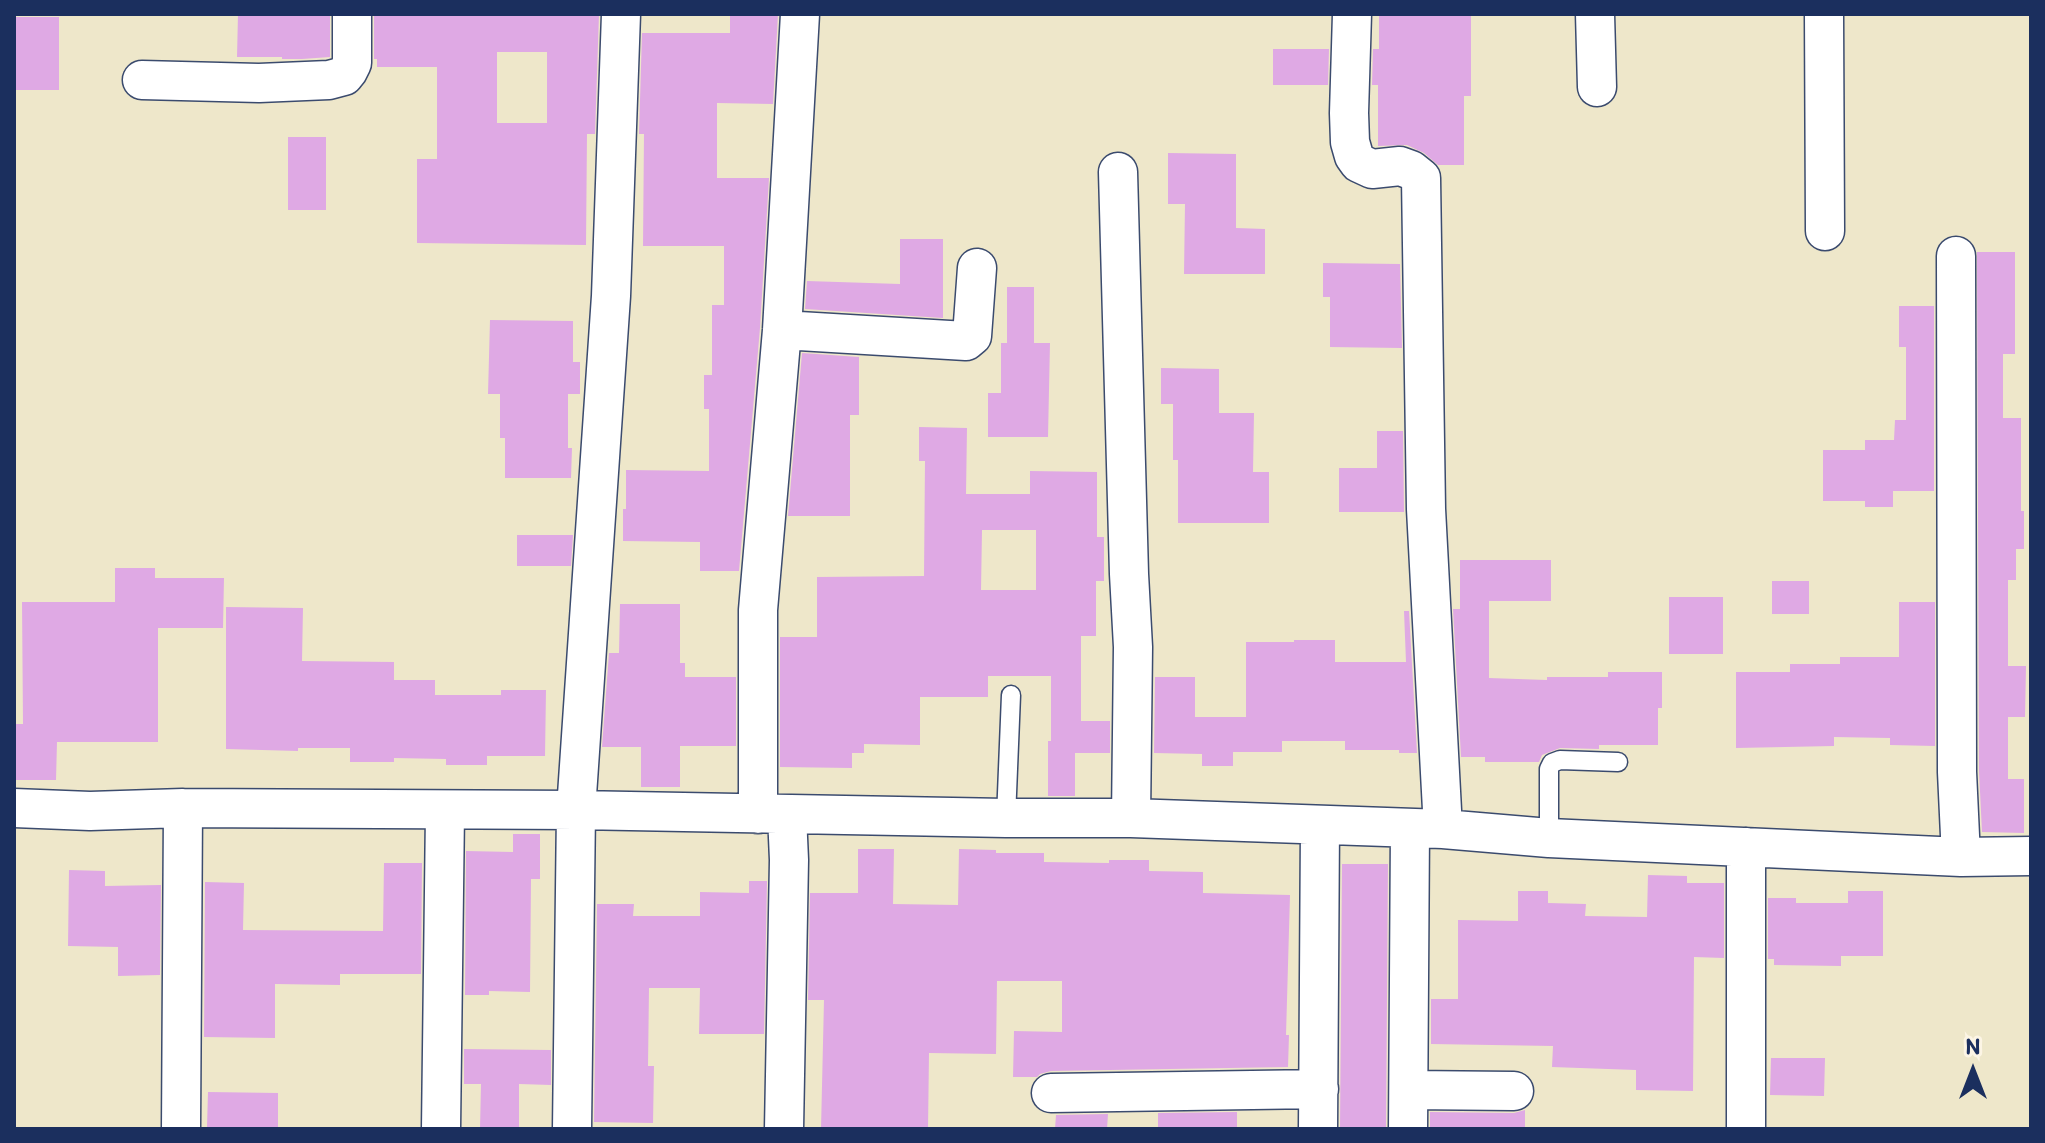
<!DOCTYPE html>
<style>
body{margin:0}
#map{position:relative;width:2045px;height:1143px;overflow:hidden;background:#eee7ca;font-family:Itim,sans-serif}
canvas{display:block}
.frame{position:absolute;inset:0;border:16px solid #1b2f5e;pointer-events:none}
.north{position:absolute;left:1933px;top:1031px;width:80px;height:80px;-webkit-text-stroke:6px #fcf5e5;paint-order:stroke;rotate:0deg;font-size:22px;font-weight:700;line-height:32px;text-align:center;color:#1b2f5e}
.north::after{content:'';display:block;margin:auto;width:28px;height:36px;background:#1b2f5e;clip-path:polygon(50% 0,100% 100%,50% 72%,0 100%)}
</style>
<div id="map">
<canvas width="2045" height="1143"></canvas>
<div class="frame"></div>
<div class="north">N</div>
</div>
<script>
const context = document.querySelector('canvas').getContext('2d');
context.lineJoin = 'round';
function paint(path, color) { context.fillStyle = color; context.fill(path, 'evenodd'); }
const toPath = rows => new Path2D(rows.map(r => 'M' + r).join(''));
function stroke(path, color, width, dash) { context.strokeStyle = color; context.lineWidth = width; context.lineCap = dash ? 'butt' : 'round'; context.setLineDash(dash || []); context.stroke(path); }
paint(toPath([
 [238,14,330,14,330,57,302,59,282,59,282,57,237,57],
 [374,14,599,14,595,134,587,134,586,245,417,243,417,159,437,159,437,67,377,67,377,59,374,59],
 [497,52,547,52,547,123,497,123],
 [730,14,778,14,773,104,717,103,717,178,769,178,760,328,739,571,700,571,700,542,623,541,623,509,626,509,626,470,709,471,709,409,704,409,704,375,712,375,712,305,724,305,724,246,643,246,644,134,639,134,642,33,730,33],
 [1379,14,1471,14,1471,96,1464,96,1464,165,1438,165,1424,153,1407,145,1378,146,1378,85,1372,85,1373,49,1379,49],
 [16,17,59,17,59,90,16,90],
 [1273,49,1329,49,1328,85,1273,85],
 [288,137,326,137,326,210,288,210],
 [1168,153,1236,154,1236,228,1265,229,1265,274,1184,274,1185,204,1168,204],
 [900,239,943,239,943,318,805,309,807,281,900,284],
 [1977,252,2015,252,2015,354,2003,354,2003,418,2021,418,2021,511,2024,511,2024,549,2016,549,2016,580,2008,580,2008,666,2026,666,2025,717,2008,717,2008,779,2024,779,2024,833,1982,832,1979,771],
 [1323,263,1400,264,1402,348,1330,347,1330,297,1323,297],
 [1007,287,1034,287,1034,343,1050,343,1048,437,988,437,988,393,1001,393,1001,343,1007,343],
 [1899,306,1934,306,1934,491,1893,491,1893,507,1865,507,1865,501,1823,501,1823,450,1865,450,1865,440,1894,440,1895,420,1906,420,1906,347,1899,347],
 [490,320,573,321,573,362,580,362,580,394,568,394,568,448,572,448,571,478,505,478,505,438,500,438,500,394,488,394],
 [802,353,859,357,859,415,850,415,850,516,788,516],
 [1161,368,1219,369,1219,413,1254,413,1253,472,1269,472,1269,523,1178,523,1178,460,1173,460,1173,404,1161,404],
 [919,427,967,428,966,494,1030,494,1030,471,1097,472,1097,537,1104,537,1104,581,1096,581,1096,636,1081,636,1081,721,1110,721,1110,753,1075,753,1075,796,1048,796,1048,741,1051,741,1051,676,988,676,988,697,920,697,920,745,864,744,864,753,852,753,852,768,780,767,780,637,817,637,817,577,924,576,925,461,919,461],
 [982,530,1036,530,1036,590,981,590],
 [1377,431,1403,431,1404,512,1339,512,1339,468,1377,468],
 [517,535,573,535,571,566,517,566],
 [1460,560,1551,560,1551,601,1489,601,1489,678,1547,680,1547,677,1608,677,1608,672,1662,672,1662,708,1658,708,1658,745,1599,745,1599,749,1560,748,1542,755,1539,762,1485,762,1485,757,1461,757,1453,609,1460,609],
 [115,568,155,568,155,578,224,578,223,628,158,628,158,742,57,742,56,780,14,780,14,724,23,724,22,602,115,602],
 [1772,581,1809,581,1809,614,1772,614],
 [1669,597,1723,597,1723,654,1669,654],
 [1899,602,1935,602,1935,746,1890,745,1890,738,1834,737,1834,746,1736,748,1736,672,1790,672,1790,664,1840,664,1840,657,1899,657],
 [620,604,680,604,680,663,685,663,685,677,736,677,736,746,680,746,680,787,641,787,641,747,602,747,609,653,619,653],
 [226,607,303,608,302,661,394,662,394,680,435,680,435,695,501,695,501,690,546,690,545,756,487,756,487,765,446,765,446,759,394,758,394,762,350,762,350,748,298,748,298,751,226,749],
 [1404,611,1409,611,1417,753,1399,753,1399,750,1345,750,1345,741,1282,741,1282,752,1233,752,1233,766,1202,766,1202,754,1154,753,1155,677,1195,677,1195,717,1246,717,1246,642,1294,642,1294,640,1335,640,1335,662,1406,662],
 [513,834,540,834,540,879,531,879,530,992,489,991,489,995,465,995,466,851,513,852],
 [858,849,894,849,893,904,958,905,959,849,996,850,996,853,1044,853,1044,862,1109,863,1109,860,1149,860,1149,871,1203,872,1203,893,1290,895,1286,1035,1289,1035,1288,1067,1051,1071,1040,1074,1037,1077,1013,1077,1014,1031,1062,1032,1062,981,997,981,996,1054,929,1053,928,1129,821,1129,824,1000,808,1000,810,893,858,893],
 [384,863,422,863,421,974,340,974,340,985,275,984,275,1038,204,1037,205,882,244,883,243,930,383,931],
 [1342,864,1388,864,1386,1129,1340,1129],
 [69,870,105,871,105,886,161,885,160,975,118,976,118,947,68,946],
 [1648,875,1687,876,1687,883,1724,883,1724,958,1694,957,1693,1091,1636,1090,1636,1070,1552,1067,1553,1046,1431,1044,1431,999,1458,999,1458,920,1518,921,1518,891,1548,891,1548,903,1586,904,1585,916,1647,917],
 [749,881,767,881,764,1034,699,1034,700,988,649,988,648,1066,654,1066,653,1123,594,1122,597,904,634,904,633,916,700,916,700,892,749,893],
 [1848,891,1883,891,1883,956,1841,956,1841,966,1774,965,1774,959,1768,959,1768,898,1796,898,1796,903,1848,903],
 [464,1049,551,1050,551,1085,519,1084,519,1129,480,1129,481,1084,464,1084],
 [1771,1058,1825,1058,1824,1096,1770,1095],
 [208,1092,278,1093,278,1127,207,1127],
 [1525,1110,1525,1129,1430,1128,1430,1112,1514,1113],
 [1237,1112,1237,1129,1158,1129,1158,1113],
 [1108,1114,1107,1129,1055,1129,1056,1115]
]), '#dfa9e4');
const service = toPath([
 [1006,818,1011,695],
 [1549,838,1549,769,1552,763,1560,760,1618,762]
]);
const minor = toPath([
 [1352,14,1349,113,1350,142,1354,156,1359,163,1372,169,1400,166,1411,170,1421,178,1426,509,1443,829],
 [1595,14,1597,87],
 [1824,14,1825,231],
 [142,80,259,83,329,80,344,76,348,71,352,63,352,14],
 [1118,172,1129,574,1133,647,1131,818],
 [1956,256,1957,772,1961,857],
 [782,330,966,341,972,336,977,268],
 [14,808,90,811,183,808,576,810,1006,818,1131,818,1443,829,1549,838,1851,852,1961,857,2031,856],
 [758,814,758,610,782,330,800,14],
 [1409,1090,1514,1091],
 [1051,1093,1319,1089],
 [181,1129,183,808],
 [441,1129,445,811],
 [572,1129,576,810,611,296,621,14],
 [784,1129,789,860,787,815],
 [1318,1129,1320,825],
 [1408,1129,1410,828],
 [1746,1129,1746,847]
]);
stroke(service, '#3b4b6e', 21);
stroke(minor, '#3b4b6e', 41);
stroke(service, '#fff', 18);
stroke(minor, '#fff', 38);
</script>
